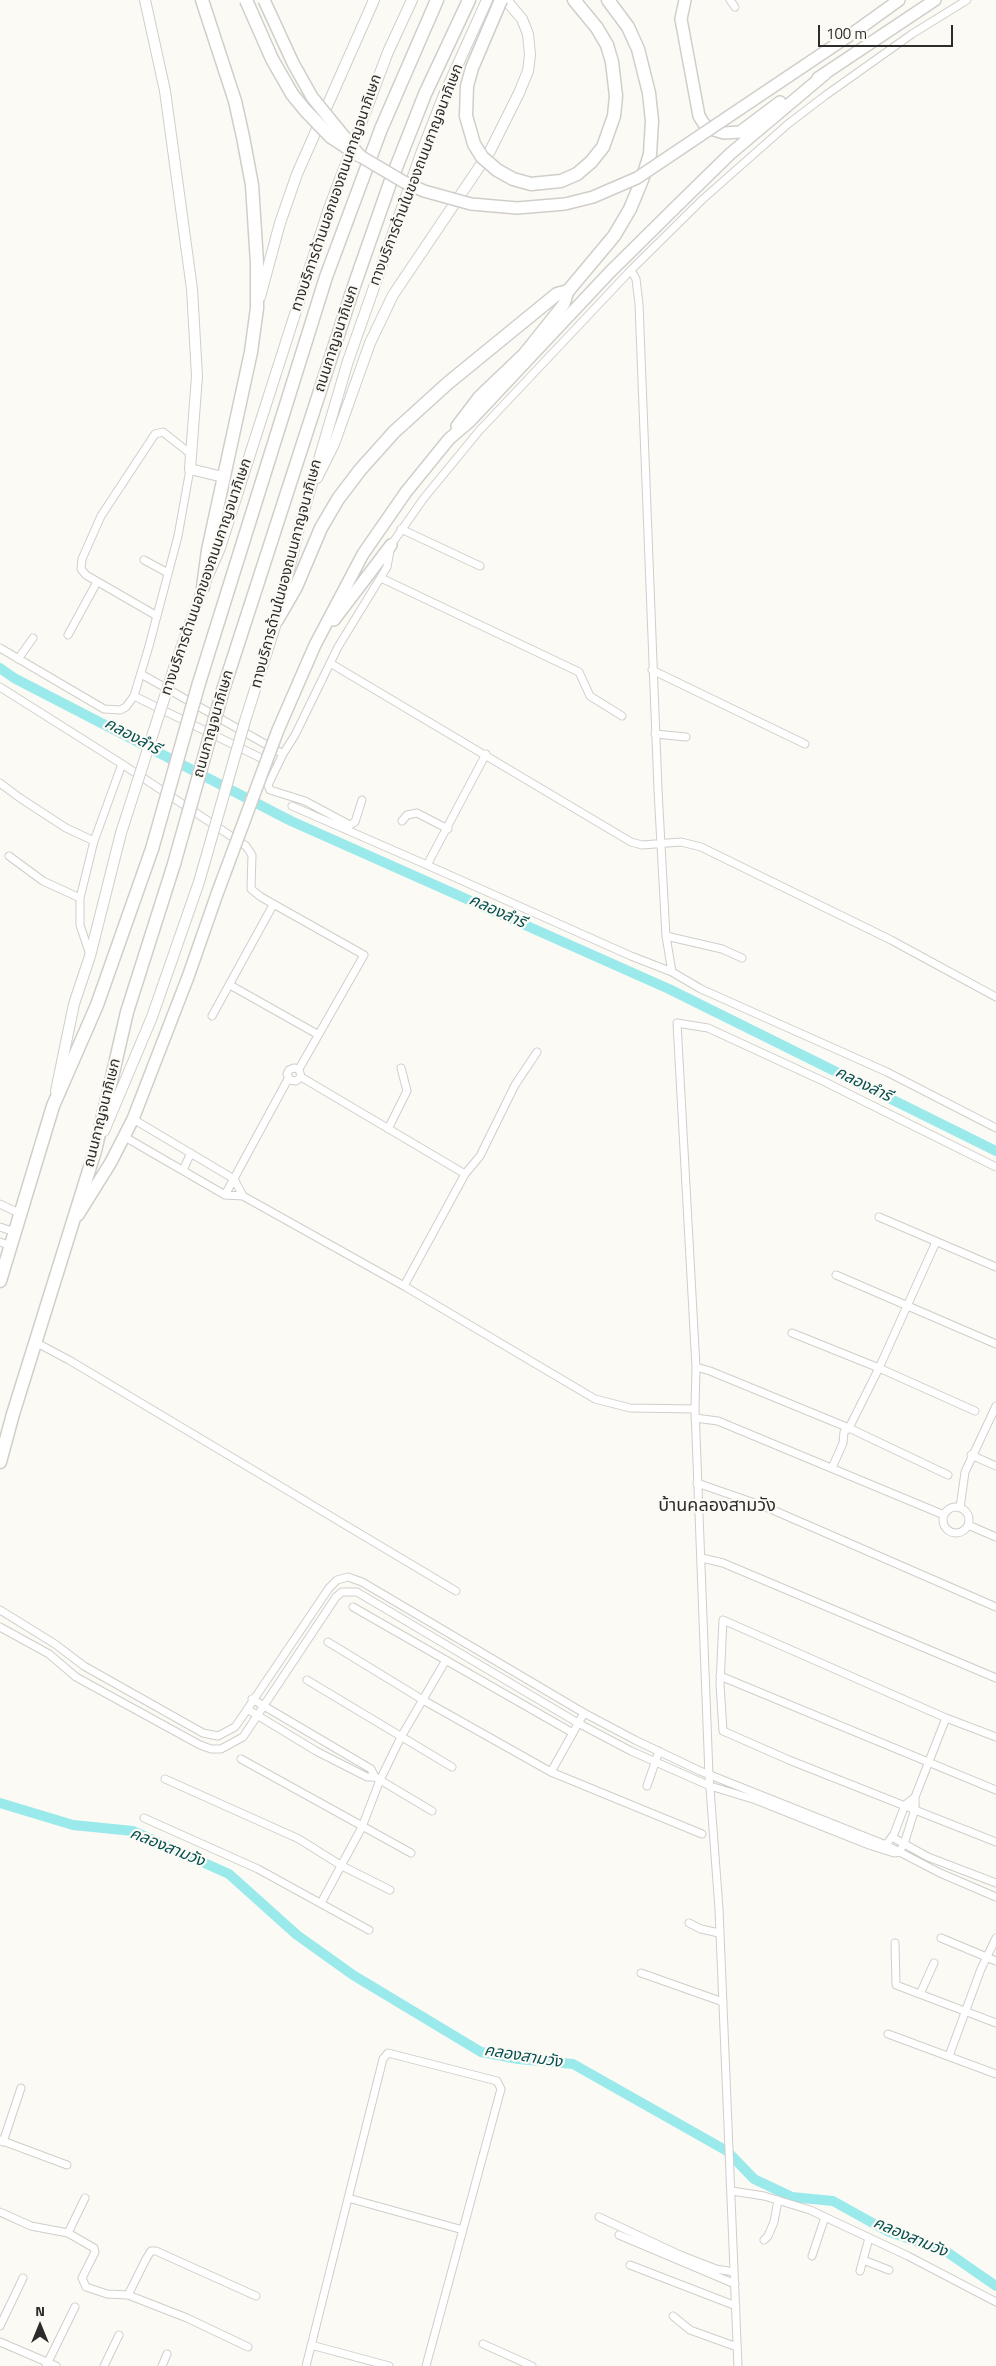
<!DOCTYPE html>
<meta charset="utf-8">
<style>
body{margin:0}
#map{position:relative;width:996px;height:2366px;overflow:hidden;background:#fcfaf5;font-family:"Titillium Web",sans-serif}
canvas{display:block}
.north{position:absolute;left:15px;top:2301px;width:50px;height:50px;-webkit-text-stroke:4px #fcfaf5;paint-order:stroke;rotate:0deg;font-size:14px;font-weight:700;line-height:20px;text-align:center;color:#2d2c2b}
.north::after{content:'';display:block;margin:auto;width:18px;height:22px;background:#2d2c2b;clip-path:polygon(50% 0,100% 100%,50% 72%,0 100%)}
.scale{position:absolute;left:818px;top:25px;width:135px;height:22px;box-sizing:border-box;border:2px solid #2d2c2b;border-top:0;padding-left:6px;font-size:15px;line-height:18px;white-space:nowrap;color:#2d2c2b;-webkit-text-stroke:4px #fcfaf5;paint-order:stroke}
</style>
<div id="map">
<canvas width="996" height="2366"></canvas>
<div class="north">N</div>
<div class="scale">100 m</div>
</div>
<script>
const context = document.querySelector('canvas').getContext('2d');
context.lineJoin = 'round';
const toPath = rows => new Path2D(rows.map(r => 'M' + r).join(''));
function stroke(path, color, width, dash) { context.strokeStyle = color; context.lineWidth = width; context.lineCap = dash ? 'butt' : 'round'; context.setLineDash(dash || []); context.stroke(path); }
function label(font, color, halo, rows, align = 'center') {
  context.font = font + ' "Titillium Web","Noto Sans Thai",sans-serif'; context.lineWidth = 4.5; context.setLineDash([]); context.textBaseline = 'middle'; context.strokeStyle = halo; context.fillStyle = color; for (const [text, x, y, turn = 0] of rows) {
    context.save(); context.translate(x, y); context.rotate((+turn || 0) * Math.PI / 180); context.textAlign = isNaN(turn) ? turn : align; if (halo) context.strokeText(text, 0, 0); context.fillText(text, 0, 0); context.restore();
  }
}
stroke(toPath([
 [0,668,14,678,291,821,669,989,996,1151],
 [0,1803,73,1825,133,1831,229,1874,297,1935,353,1975,481,2052,518,2059,573,2064,727,2151,754,2179,792,2197,833,2201,887,2231,947,2252,996,2286]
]), '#9aeaec', 10);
const street = toPath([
 [730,0,735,7],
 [631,270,636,279,639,304,658,790,666,936,672,972],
 [401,529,480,566],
 [144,560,168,573],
 [381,578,579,672,590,696,622,716],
 [157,616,86,575,81,569,82,559,101,516,155,434,163,432,192,455],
 [68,635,97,582],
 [0,648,104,709,120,710,126,707,134,696,149,646,178,536,190,469],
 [18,659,33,638],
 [330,663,631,842,642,845,681,842,701,847,891,940,996,997],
 [652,670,805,744],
 [141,674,283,754],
 [0,687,122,764],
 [134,696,269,762],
 [655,734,686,737],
 [0,783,20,798,66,828,94,841],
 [362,800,355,822,350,825,305,801,270,790,268,785,283,754,295,735,338,647,387,567,391,545,424,498,479,431,631,270,703,199,788,124,826,95,912,34,967,0],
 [292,806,427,865,486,754],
 [402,821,407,815,417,813,448,829],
 [9,856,43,881,80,898],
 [427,865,631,956,672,972,701,989,887,1072,996,1128],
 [666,936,722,949,742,958],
 [90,955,80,925,80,898,94,841,122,764,246,846,252,855,251,889,261,897,364,955,299,1069,301,1077,296,1081,290,1080,287,1074,289,1070,294,1068,299,1069],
 [230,985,317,1034],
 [212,1016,273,905],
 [301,1077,465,1174,404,1286],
 [133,1119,234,1179,243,1196],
 [388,1129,407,1091,401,1068],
 [125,1137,225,1195,243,1196,404,1286,595,1399,630,1408,695,1409],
 [183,1170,191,1153],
 [465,1174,480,1156,515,1085,537,1052],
 [225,1195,288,1079],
 [0,1204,21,1214],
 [879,1217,996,1267],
 [0,1227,15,1232],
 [0,1242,11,1246],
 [836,1275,996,1344],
 [792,1333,879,1368,975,1411],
 [35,1342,69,1360,456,1591],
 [696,1367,710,1371,849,1428,948,1475],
 [695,1418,718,1421,944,1515],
 [971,1455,996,1466],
 [832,1468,843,1443,844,1432,849,1428,879,1368,936,1242],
 [697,1483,766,1507,996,1607],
 '943 1520a13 13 0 1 1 26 0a13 13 0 1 1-26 0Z',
 [960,1508,965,1472,996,1406],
 [968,1525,996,1537],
 [702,1558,723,1563,996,1678],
 [353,1607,573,1733],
 [0,1610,55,1644,84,1666,203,1733,218,1736,235,1727,242,1717,329,1588,337,1580,348,1577,362,1582,584,1713,635,1740,700,1771,886,1845,894,1834,905,1805,915,1797],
 [0,1627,49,1654,76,1677,200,1745,211,1749,221,1749,243,1737,336,1597,342,1592,357,1592,578,1723,631,1751,710,1786,756,1800,869,1845,894,1853,899,1852,904,1844,915,1809,915,1797,946,1718],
 [328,1642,423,1700,551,1772,702,1834],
 [720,1676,996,1790],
 [307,1680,452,1767],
 [252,1699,371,1769,375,1777,432,1811],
 [247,1709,316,1751,367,1777,375,1777],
 [996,1737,946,1718,723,1620,720,1684,723,1731,789,1760,996,1842],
 [241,1759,411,1853],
 [551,1772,584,1713],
 [165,1779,299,1839,342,1866,390,1890],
 [647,1786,659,1751],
 [144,1818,258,1869,369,1930],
 [892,1837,928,1857,996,1883],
 [886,1845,940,1873,996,1897],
 [321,1903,362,1827,380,1780,401,1737,446,1660],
 [689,1923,701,1929,719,1933],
 [941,1938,996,1961],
 [895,1943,896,1985,996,2023],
 [641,1973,723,2002],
 [920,1994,934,1963],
 [888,2034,996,2074],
 [949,2056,981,1969,996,1938],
 [0,2140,67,2165],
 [3,2142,21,2088],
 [732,2191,764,2196,810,2210,908,2256,996,2302],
 [348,2198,463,2230],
 [0,2212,31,2226,68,2233,94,2248,95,2252,82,2278,86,2287,107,2294,128,2295,187,2318,248,2347],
 [599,2217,680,2255,716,2269,734,2272],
 [68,2233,85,2198],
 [619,2235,735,2284],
 [764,2240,768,2236,774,2222,778,2200],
 [812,2256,825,2217],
 [863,2260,889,2270],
 [630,2265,736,2306],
 [860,2271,869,2238],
 [128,2295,146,2259,151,2251,156,2251,256,2296],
 [673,2316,690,2330,737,2347],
 [0,2326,23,2278],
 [0,2342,56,2366],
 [483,2344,532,2366],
 [311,2345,389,2366],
 [46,2366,75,2307],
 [104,2366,119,2335],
 [162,2366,167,2354],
 [306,2366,383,2059,388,2053,497,2081,501,2089,426,2366],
 [738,2366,719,1909,709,1775,695,1409,696,1367,677,1023,708,1028,823,1081,996,1167]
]);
const secondary = toPath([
 [145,0,165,91,192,289,197,376,190,469,223,477],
 [260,297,280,223,297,174,374,0],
 [317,478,334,444,370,343,393,295,490,151,519,93,528,71,530,55,528,34,522,19,506,0],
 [174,668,203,587,220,548,328,211,388,52,412,0],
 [245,721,277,620,300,524,348,361,422,151,444,95,487,0],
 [56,1091,74,1004,90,956,121,833],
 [104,1131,152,1017,199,882]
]);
const primary = toPath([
 [685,0,681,19,699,116,704,124,711,129,724,133,740,132,780,102],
 [856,31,899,0],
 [818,78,935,0],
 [457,426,479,397,524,354,564,304,568,291],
 [334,620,391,545],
 [278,730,315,645,363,554,406,492,449,439,470,421,610,272,687,196,730,154,825,74],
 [78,1215,111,1162,133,1119,188,977,217,894]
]);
const highway = toPath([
 [202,0,235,101,243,137,252,185,257,263,257,308,251,352,208,550,203,587],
 [574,0,597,28,607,45],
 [277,620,296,587,321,528,338,499,360,470,394,432,448,383,557,294,568,291,614,236,630,209,642,180,650,154,652,121,649,93,638,49,628,27,608,0],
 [199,683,326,277,381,129,437,0],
 [223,690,354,286,390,183,425,94,469,0],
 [0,1281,53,1106,97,1005,152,849],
 [0,1462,13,1414,95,1151,127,1012,174,864]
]);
stroke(street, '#d1ceca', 9);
stroke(secondary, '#d1ceca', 12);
stroke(primary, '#d1ceca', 14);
stroke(highway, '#d1ceca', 15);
stroke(street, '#fff', 7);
stroke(secondary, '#fff', 10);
stroke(primary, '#fff', 11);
stroke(highway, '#fff', 12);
const secondaryBridge = toPath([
 [121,833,174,668],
 [199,882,245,721]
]);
const primaryBridge = toPath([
 [264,0,293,63,312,97,360,156,404,182,424,191,471,204,517,208,565,204,593,197,637,178,856,31],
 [217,894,278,730]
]);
const highwayBridge = toPath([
 [246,0,272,59,292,94,305,110,331,137,360,156],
 [501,0,472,68,467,86,466,116,474,144,482,157,497,170,513,179,531,184,561,181,577,174,591,162,603,147,614,116,616,96,612,62,607,45],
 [152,849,199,683],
 [174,864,223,690]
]);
stroke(secondaryBridge, '#d1ceca', 12, []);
stroke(primaryBridge, '#d1ceca', 14, []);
stroke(highwayBridge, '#d1ceca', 15, []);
stroke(secondaryBridge, '#fff', 10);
stroke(primaryBridge, '#fff', 11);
stroke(highwayBridge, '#fff', 12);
label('15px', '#2d2c2b', '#fcfaf5', [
 ["ทางบริการด้านในของถนนกาญจนาภิเษก",417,175,-69],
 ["ทางบริการด้านนอกของถนนกาญจนาภิเษก",337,193,-71],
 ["ถนนกาญจนาภิเษก",337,339,-72],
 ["ทางบริการด้านในของถนนกาญจนาภิเษก",287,574,-75],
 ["ทางบริการด้านนอกของถนนกาญจนาภิเษก",207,577,-71],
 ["ถนนกาญจนาภิเษก",214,724,-74],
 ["ถนนกาญจนาภิเษก",103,1113,-76]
]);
label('italic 16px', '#045051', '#fcfaf5', [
 ["คลองลำรี",132,737,28],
 ["คลองลำรี",497,912,24],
 ["คลองลำรี",863,1085,26],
 ["คลองสามวัง",167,1848,22],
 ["คลองสามวัง",523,2057,9],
 ["คลองสามวัง",910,2238,23]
]);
label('18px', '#2d2c2b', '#fcfaf5', [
 ["บ้านคลองสามวัง",717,1507]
]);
</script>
